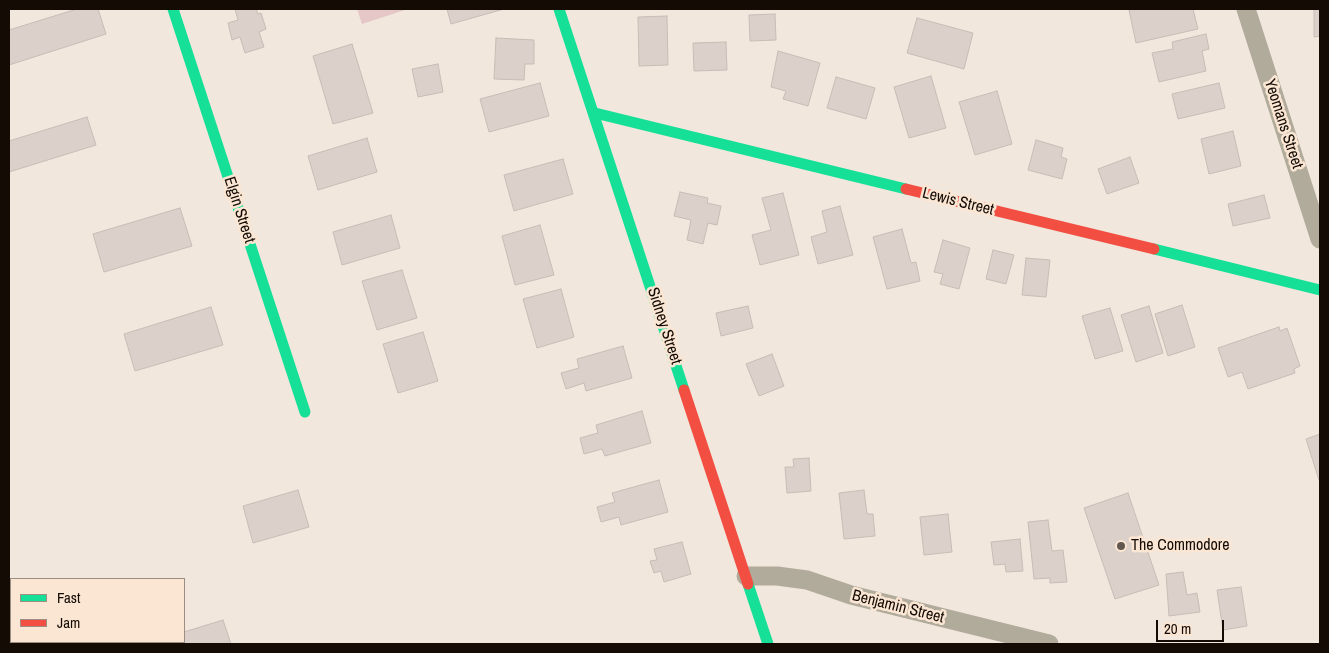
<!DOCTYPE html>
<style>
body{margin:0}
#map{position:relative;width:1329px;height:653px;overflow:hidden;background:#f2e7dd;font-family:"Archivo Narrow",sans-serif}
canvas{display:block}
.frame{position:absolute;inset:0;border:10px solid #130b04;pointer-events:none}
.legend{position:absolute;left:10px;top:578px;width:175px;height:65px;box-sizing:border-box;background:#fbe6d4;border:1px solid #9e8e81;margin:0;padding:6px 9px;list-style:none;font-size:15px;color:#130b04}
.legend li{display:flex;align-items:center;gap:10px;height:25px}
.legend b{width:25px;border:1px solid #9e8e81}
.scale{position:absolute;left:1156px;top:620px;width:68px;height:22px;box-sizing:border-box;border:2px solid #130b04;border-top:0;padding-left:6px;font-size:15px;line-height:18px;white-space:nowrap;color:#130b04;-webkit-text-stroke:4px #fbe6d4;paint-order:stroke}
</style>
<div id="map">
<canvas width="1329" height="653"></canvas>
<div class="frame"></div>
<ul class="legend">
<li><b style="height:6px;background:#16e098"></b>Fast</li>
<li><b style="height:6px;background:#f24e42"></b>Jam</li>
</ul>
<div class="scale">20 m</div>
</div>
<script>
const context = document.querySelector('canvas').getContext('2d');
context.lineJoin = 'round';
function paint(path, color) { context.fillStyle = color; context.fill(path, 'evenodd'); }
const toPath = rows => new Path2D(rows.map(r => 'M' + r).join(''));
function stroke(path, color, width, dash) { context.strokeStyle = color; context.lineWidth = width; context.lineCap = dash ? 'butt' : 'round'; context.setLineDash(dash || []); context.stroke(path); }
function label(font, color, halo, rows, align = 'center') {
  context.font = font + ' "Archivo Narrow",sans-serif'; context.lineWidth = 5; context.setLineDash([]); context.textBaseline = 'middle'; context.strokeStyle = halo; context.fillStyle = color; for (const [text, x, y, turn = 0] of rows) {
    context.save(); context.translate(x, y); context.rotate((+turn || 0) * Math.PI / 180); context.textAlign = isNaN(turn) ? turn : align; if (halo) context.strokeText(text, 0, 0); context.fillText(text, 0, 0); context.restore();
  }
}
paint(toPath([
 [357,9,408,9,362,24]
]), '#e5c7c7');
const building = toPath([
 [77,9,98,9,106,34,9,65,9,30,77,9],
 [235,9,256,9,258,14,261,13,266,29,259,32,264,47,245,53,240,37,232,40,228,23,238,20,235,9],
 [447,9,504,9,451,24,447,9],
 [1135,9,1193,9,1198,29,1136,43,1129,10,1135,9],
 [1314,9,1320,9,1320,36,1314,37,1314,9],
 [775,14,776,40,750,41,749,15,775,14],
 [667,16,668,65,639,66,638,17,667,16],
 [917,18,973,33,964,69,907,53,917,18],
 [1206,34,1209,49,1202,51,1206,71,1159,82,1152,53,1173,49,1172,42,1206,34],
 [496,38,534,40,534,64,525,64,524,80,494,79,496,38],
 [726,42,727,70,694,71,693,43,726,42],
 [352,44,373,113,333,124,313,56,352,44],
 [778,51,820,63,808,106,783,99,786,91,771,87,778,51],
 [438,64,443,92,418,97,412,69,438,64],
 [931,76,946,128,909,138,894,87,931,76],
 [836,77,875,88,866,119,827,108,836,77],
 [540,83,549,116,489,132,480,99,540,83],
 [1219,83,1225,108,1178,119,1172,94,1219,83],
 [997,91,1012,144,975,155,959,102,997,91],
 [87,117,96,145,9,172,9,141,87,117],
 [1233,131,1241,166,1209,174,1201,139,1233,131],
 [367,138,377,172,318,190,308,156,367,138],
 [1036,140,1063,148,1061,157,1067,159,1062,179,1028,170,1036,140],
 [1130,157,1139,183,1107,194,1098,169,1130,157],
 [563,159,573,194,514,211,504,175,563,159],
 [680,192,708,198,707,203,721,206,717,225,708,223,703,244,687,240,691,220,674,216,680,192],
 [783,193,799,255,760,265,752,235,771,230,762,198,783,193],
 [1264,195,1270,218,1233,226,1228,204,1264,195],
 [840,206,853,255,818,264,811,237,827,232,822,211,840,206],
 [180,208,192,246,104,272,93,234,180,208],
 [391,215,400,248,342,265,333,232,391,215],
 [540,225,554,275,515,285,502,236,540,225],
 [902,229,911,263,916,262,920,281,887,289,873,237,902,229],
 [943,240,970,248,959,289,940,284,943,274,934,272,943,240],
 [993,250,1014,255,1006,284,986,279,993,250],
 [1026,258,1050,260,1046,297,1022,295,1026,258],
 [402,270,417,318,377,330,362,281,402,270],
 [561,289,574,337,537,348,523,299,561,289],
 [1182,305,1195,347,1168,356,1155,314,1182,305],
 [748,306,753,328,721,336,716,313,748,306],
 [1149,306,1163,353,1136,362,1121,315,1149,306],
 [211,307,223,345,135,371,124,334,211,307],
 [1110,308,1123,351,1095,359,1082,316,1110,308],
 [1279,327,1280,331,1287,328,1300,366,1294,369,1295,373,1248,389,1242,372,1228,377,1218,348,1279,327],
 [423,332,438,381,398,393,383,344,423,332],
 [623,346,632,378,586,391,584,383,566,389,561,373,579,368,577,359,623,346],
 [772,354,784,386,759,396,746,364,772,354],
 [642,411,651,443,605,456,602,449,584,454,580,438,598,433,596,425,642,411],
 [1320,434,1320,480,1319,480,1306,439,1320,434],
 [809,458,811,491,787,493,785,467,794,467,793,459,809,458],
 [659,480,668,512,621,525,619,517,601,522,597,507,615,502,612,493,659,480],
 [298,490,309,527,253,543,243,506,298,490],
 [864,490,867,514,873,514,875,536,844,539,839,493,864,490],
 [1128,493,1159,585,1115,599,1084,508,1128,493],
 [948,514,952,552,924,555,920,517,948,514],
 [1048,520,1052,551,1063,550,1067,582,1050,583,1050,578,1034,579,1028,522,1048,520],
 [1020,539,1023,571,1006,572,1005,564,994,565,991,542,1020,539],
 [682,542,691,574,664,582,661,571,654,573,650,561,657,560,654,549,682,542],
 [1183,572,1187,595,1197,593,1200,612,1169,616,1166,574,1183,572],
 [1241,587,1247,626,1223,630,1217,590,1241,587],
 [223,620,231,644,144,644,152,642,184,642,184,632,223,620],
 [11,629,11,642,98,642,99,644,9,644,9,630,11,629]
]);
paint(building, '#dcd0ca');
stroke(building, '#c7bcb6', 1);
stroke(toPath([
 [1246,9,1320,239],
 [746,576,777,576,807,580,851,595,1049,644]
]), '#b1ab9c', 19);
stroke(toPath([
 [173,9,305,412],
 [559,9,684,390],
 [595,113,906,189],
 [1154,249,1320,290],
 [748,584,768,644]
]), '#16e098', 11);
stroke(toPath([
 [906,189,1154,249],
 [684,390,748,584]
]), '#f24e42', 11);
for (const [x, y, r, color] of [
 [1121,546,5,"#615850"]
]) { const dot = new Path2D(); dot.arc(x, y, r, 0, 2 * Math.PI); context.fillStyle = color; context.fill(dot); stroke(dot, '#fbe6d4', 2); }
label('16px', '#130b04', '#fbe6d4', [
 ["Yeomans Street",1283,124,72],
 ["Lewis Street",958,202,14],
 ["Elgin Street",239,210,72],
 ["Sidney Street",664,326,72],
 ["Benjamin Street",898,607,14]
]);
label('16px', '#130b04', '#fbe6d4', [
 ["The Commodore",1131,546]
], 'left');
</script>
